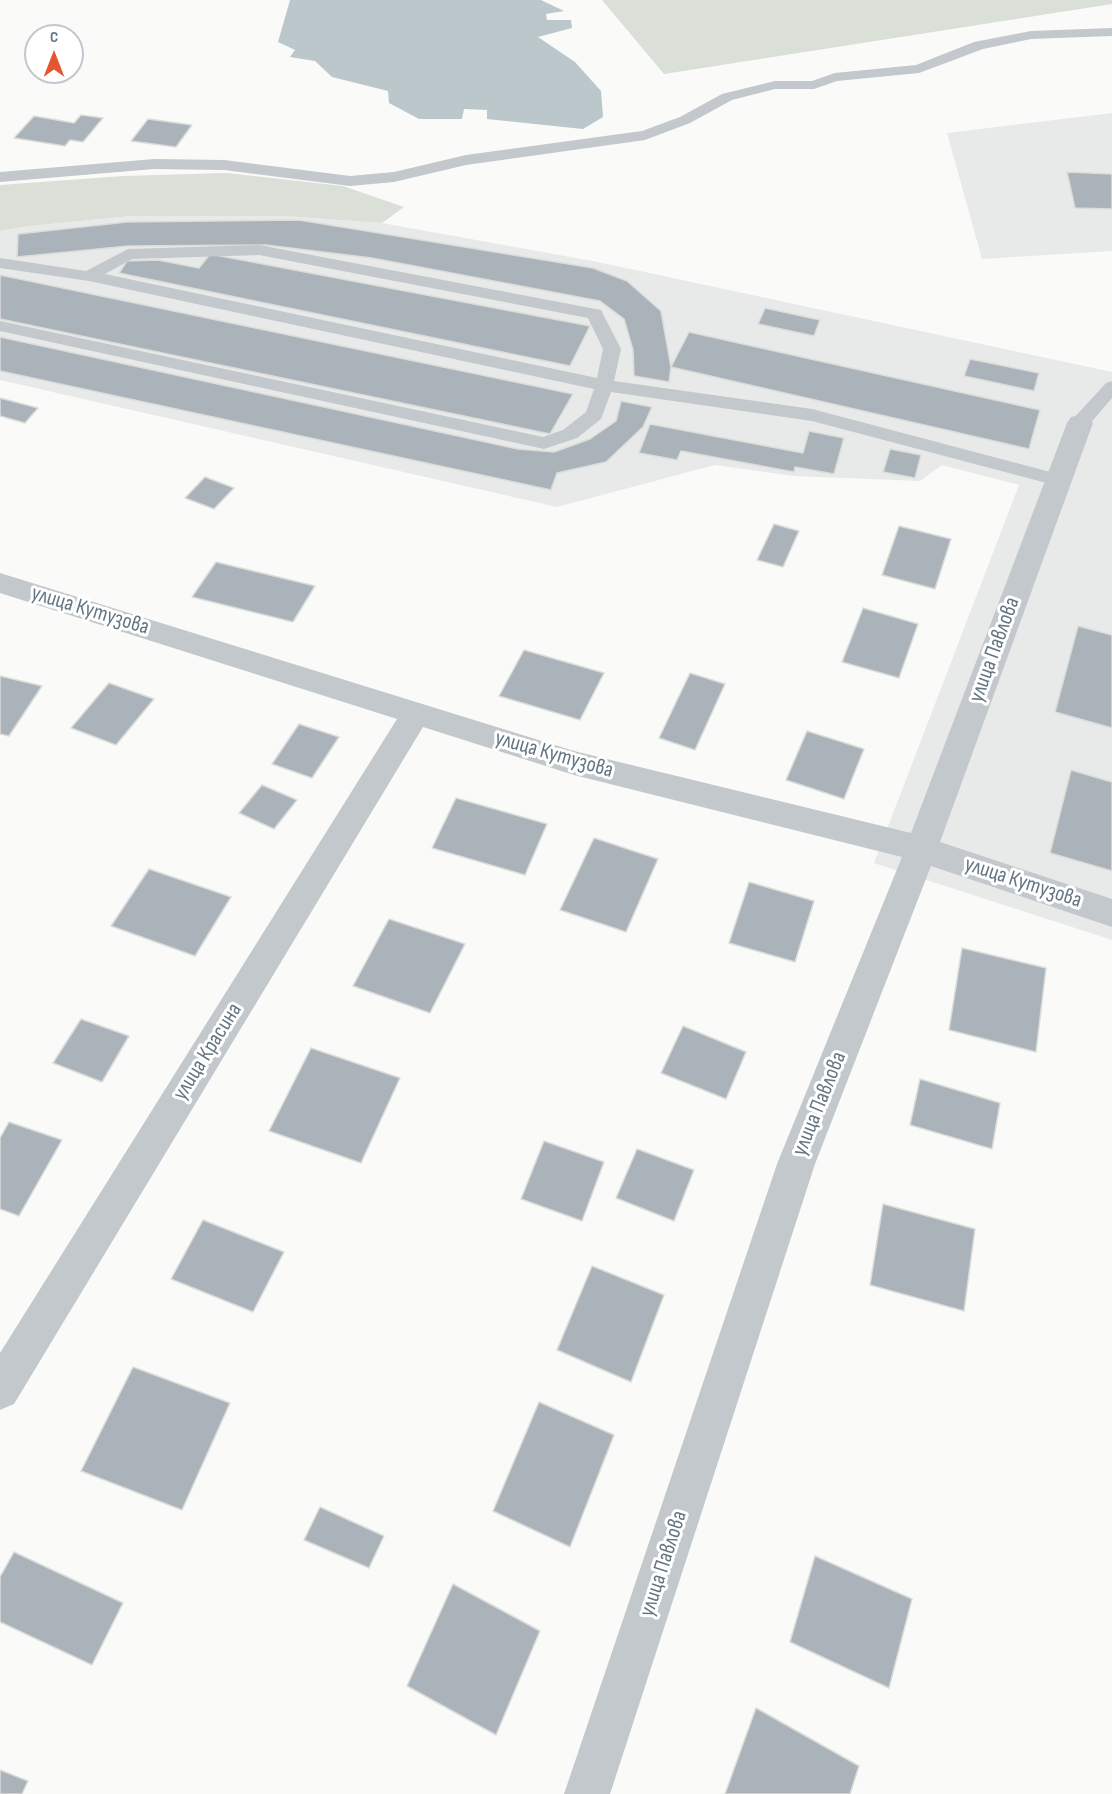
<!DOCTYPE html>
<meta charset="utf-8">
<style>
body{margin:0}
#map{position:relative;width:1112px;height:1794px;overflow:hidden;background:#fafaf8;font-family:"Sofia Sans Condensed",sans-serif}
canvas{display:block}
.north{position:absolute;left:24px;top:24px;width:60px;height:60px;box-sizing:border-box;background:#fff;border:2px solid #c1c8cd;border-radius:50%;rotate:0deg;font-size:16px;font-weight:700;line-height:24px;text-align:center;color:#657683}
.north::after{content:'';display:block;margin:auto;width:21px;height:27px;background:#e4572e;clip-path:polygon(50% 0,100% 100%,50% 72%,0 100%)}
</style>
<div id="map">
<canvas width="1112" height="1794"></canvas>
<div class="north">С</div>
</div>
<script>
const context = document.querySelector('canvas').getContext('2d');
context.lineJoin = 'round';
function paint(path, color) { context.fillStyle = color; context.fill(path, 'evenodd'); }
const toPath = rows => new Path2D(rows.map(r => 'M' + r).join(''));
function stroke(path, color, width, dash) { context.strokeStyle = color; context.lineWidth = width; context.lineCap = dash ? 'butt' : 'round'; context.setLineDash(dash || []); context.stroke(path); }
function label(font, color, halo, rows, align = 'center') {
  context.font = font + ' "Sofia Sans Condensed",sans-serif'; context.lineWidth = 6; context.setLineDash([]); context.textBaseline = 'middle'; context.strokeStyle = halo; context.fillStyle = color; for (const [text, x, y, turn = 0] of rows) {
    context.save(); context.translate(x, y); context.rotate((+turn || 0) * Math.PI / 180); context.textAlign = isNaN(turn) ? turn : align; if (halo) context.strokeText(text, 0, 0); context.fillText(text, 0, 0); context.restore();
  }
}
paint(toPath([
 [1112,113,1112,251,982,259,947,133],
 [131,216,283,216,382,223,598,262,1112,372,1112,940,874,863,1019,485,942,465,920,481,793,476,715,465,557,507,0,380,0,231,29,226]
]), '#e8e9e9');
paint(toPath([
 [602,0,1112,0,1112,4,664,74],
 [227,173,343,186,404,207,382,223,283,216,131,216,29,226,0,231,0,185,123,176]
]), '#dadfd7');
paint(toPath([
 [290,0,541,0,564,11,546,14,547,20,571,20,572,28,538,37,575,62,601,91,603,117,583,129,487,119,487,110,464,109,462,119,419,119,389,103,388,91,332,77,315,61,290,57,295,50,278,42]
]), '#bbc7cb');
const building = toPath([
 [81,115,103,118,83,142,70,140,65,146,14,138,34,116,74,123,81,115],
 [148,119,192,125,176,147,131,141,148,119],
 [1067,172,1112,174,1112,209,1075,208,1067,172],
 [299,220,593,268,627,281,661,311,671,367,669,382,634,376,633,350,624,319,600,301,372,258,266,245,128,246,17,257,18,234,127,222,299,220],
 [210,254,590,326,570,366,119,273,127,261,158,260,199,268,210,254],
 [0,275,573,394,550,434,0,319,0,275],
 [765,308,820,320,814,336,758,324,765,308],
 [689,332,1040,410,1029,449,671,367,689,332],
 [0,337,518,449,554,452,590,439,616,421,621,401,652,407,643,427,606,462,557,473,551,490,0,371,0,337],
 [970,359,1039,373,1034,391,964,376,970,359],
 [0,398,38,408,25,423,0,416,0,398],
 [650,424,803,453,809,431,844,438,834,474,795,467,794,472,681,451,677,460,639,453,650,424],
 [890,449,921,455,915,478,883,472,890,449],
 [205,477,234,488,214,509,185,498,205,477],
 [774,524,799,531,783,567,757,560,774,524],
 [899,526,951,539,935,589,882,575,899,526],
 [216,562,315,586,293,622,192,597,216,562],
 [863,608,918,624,899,678,842,662,863,608],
 [1078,626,1112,635,1112,728,1055,712,1078,626],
 [524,650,604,673,580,720,499,696,524,650],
 [690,673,725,684,695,750,659,738,690,673],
 [0,676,42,686,9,736,0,734,0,676],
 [109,683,154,699,116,745,71,728,109,683],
 [299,724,339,737,312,778,272,764,299,724],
 [807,731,864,749,844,799,786,780,807,731],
 [1071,770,1112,782,1112,871,1050,853,1071,770],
 [262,785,297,800,274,829,239,813,262,785],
 [456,798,547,824,525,875,432,848,456,798],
 [594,838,658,859,626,932,560,910,594,838],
 [149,869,231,897,195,956,111,926,149,869],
 [749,882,814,901,795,962,729,943,749,882],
 [389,919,465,944,430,1013,353,986,389,919],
 [962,948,1046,968,1036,1052,949,1030,962,948],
 [81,1019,129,1036,102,1082,53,1063,81,1019],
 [683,1026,746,1052,726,1099,661,1073,683,1026],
 [311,1048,400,1078,361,1163,269,1131,311,1048],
 [920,1079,1000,1103,992,1149,910,1125,920,1079],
 [9,1122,62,1140,19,1216,0,1209,0,1138,9,1122],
 [544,1141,604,1162,582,1221,521,1199,544,1141],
 [637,1149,694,1170,674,1221,616,1198,637,1149],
 [883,1204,975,1229,964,1311,870,1285,883,1204],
 [203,1220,284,1252,253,1312,171,1279,203,1220],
 [592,1266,664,1295,631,1382,557,1350,592,1266],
 [133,1367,230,1403,182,1510,81,1471,133,1367],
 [539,1402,614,1435,570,1547,493,1511,539,1402],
 [320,1507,384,1536,369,1568,304,1540,320,1507],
 [14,1552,123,1603,92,1665,0,1622,0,1577,14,1552],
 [815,1556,912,1599,889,1688,790,1642,815,1556],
 [453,1584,540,1631,496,1735,407,1686,453,1584],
 [756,1708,859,1766,850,1794,725,1794,756,1708],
 [0,1770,28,1781,22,1794,0,1794,0,1770]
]);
paint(building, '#aab3b9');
stroke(building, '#dcdcda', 1.5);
paint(toPath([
 [1112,28,1112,36,1031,39,983,49,919,73,837,81,814,89,775,89,732,100,690,123,645,140,466,165,394,182,350,186,224,170,154,169,0,182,0,172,154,159,224,160,350,176,394,172,466,155,642,131,680,117,722,94,775,81,812,81,835,73,916,65,974,42,1031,31,1112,28],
 [259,245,601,310,621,349,614,381,812,409,1058,474,1065,475,1068,480,1065,485,1058,486,812,421,611,392,601,419,577,438,544,449,0,331,0,321,543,437,563,430,586,412,594,389,89,281,0,268,0,258,86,271,128,249,259,245],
 [259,255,588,318,603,349,597,378,105,274,132,259,259,255],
 [1112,381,1112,398,1087,427,1073,427,1071,423,1073,419,1106,383,1112,381]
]), '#c3c8cc');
paint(toPath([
 [1080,415,1089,417,1093,423,940,842,1112,899,1112,927,931,866,815,1164,610,1794,564,1794,777,1164,902,857,574,775,423,727,14,1404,0,1410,0,1353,397,719,0,593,0,573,574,751,911,833,1067,423,1071,417,1080,415]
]), '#c3c8cc');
label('22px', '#657683', '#fff', [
 ["улица Кутузова",90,611,17],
 ["улица Павлова",995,650,-70],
 ["улица Кутузова",554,755,16],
 ["улица Кутузова",1023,883,18],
 ["улица Красина",208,1052,-58],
 ["улица Павлова",820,1104,-68],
 ["улица Павлова",664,1564,-72]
]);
</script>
